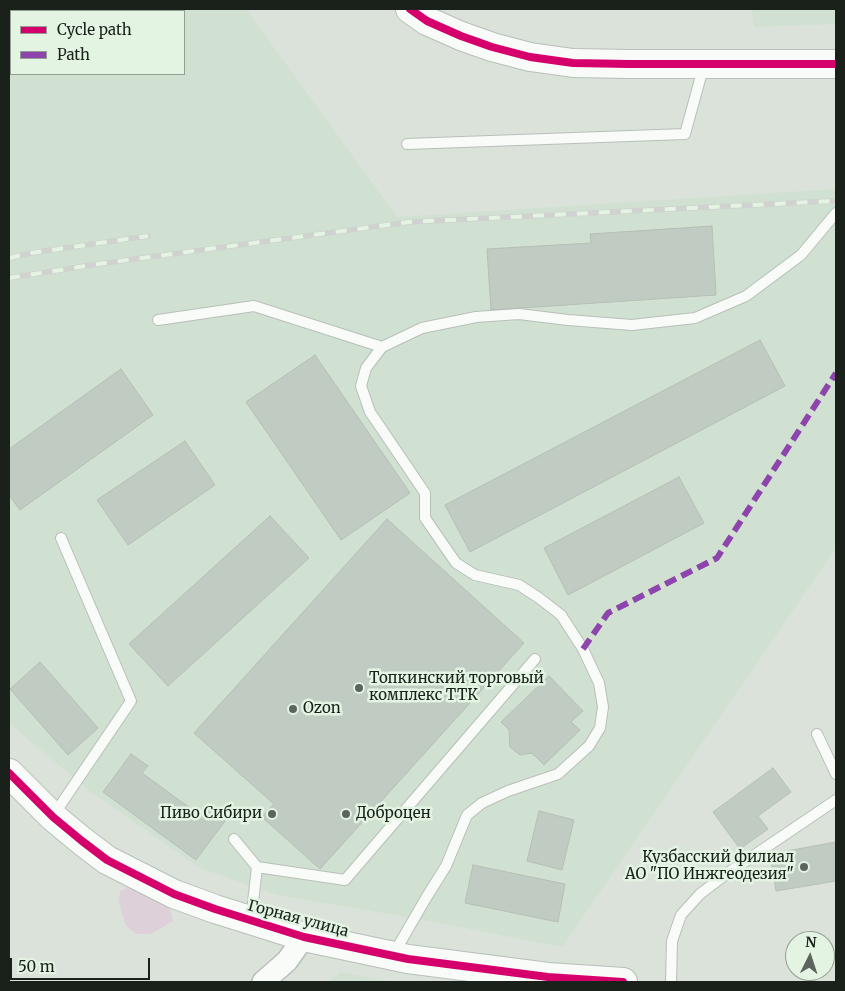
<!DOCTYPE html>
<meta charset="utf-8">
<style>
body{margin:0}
#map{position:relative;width:845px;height:991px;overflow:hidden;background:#dae2da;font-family:Merriweather,serif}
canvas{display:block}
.frame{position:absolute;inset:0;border:10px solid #1a201a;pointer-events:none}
.legend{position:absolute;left:10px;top:10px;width:175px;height:65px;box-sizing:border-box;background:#e3f4e3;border:1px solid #939f93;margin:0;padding:6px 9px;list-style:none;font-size:15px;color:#1a201a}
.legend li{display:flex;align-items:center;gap:10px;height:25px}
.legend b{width:25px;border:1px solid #939f93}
.north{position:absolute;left:785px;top:931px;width:50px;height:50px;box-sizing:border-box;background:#e3f4e3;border:1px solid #939f93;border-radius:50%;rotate:4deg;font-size:14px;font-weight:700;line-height:20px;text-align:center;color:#1a201a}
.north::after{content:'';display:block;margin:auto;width:18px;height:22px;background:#5d645d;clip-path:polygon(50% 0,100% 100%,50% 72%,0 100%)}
.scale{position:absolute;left:10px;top:958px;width:140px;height:22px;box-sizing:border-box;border:2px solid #1a201a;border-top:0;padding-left:6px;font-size:15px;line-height:18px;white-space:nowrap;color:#1a201a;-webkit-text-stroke:4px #e3f4e3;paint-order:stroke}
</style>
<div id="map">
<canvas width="845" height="991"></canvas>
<div class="frame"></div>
<ul class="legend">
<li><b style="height:6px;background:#d6006c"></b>Cycle path</li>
<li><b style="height:6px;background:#8e44ad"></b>Path</li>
</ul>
<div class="north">N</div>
<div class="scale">50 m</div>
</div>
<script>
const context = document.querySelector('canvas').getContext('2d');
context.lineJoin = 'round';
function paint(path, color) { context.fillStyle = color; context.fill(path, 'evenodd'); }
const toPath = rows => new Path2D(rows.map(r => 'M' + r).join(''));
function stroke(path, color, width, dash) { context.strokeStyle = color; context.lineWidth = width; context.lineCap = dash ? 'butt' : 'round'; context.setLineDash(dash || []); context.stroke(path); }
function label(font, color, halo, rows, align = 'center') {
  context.font = font + ' Merriweather,serif'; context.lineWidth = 5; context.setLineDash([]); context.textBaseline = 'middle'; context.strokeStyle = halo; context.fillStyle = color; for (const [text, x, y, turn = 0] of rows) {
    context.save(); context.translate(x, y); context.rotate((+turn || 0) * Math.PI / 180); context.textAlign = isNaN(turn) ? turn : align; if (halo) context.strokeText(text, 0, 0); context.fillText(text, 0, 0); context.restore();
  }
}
paint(toPath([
 [9,9,246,9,397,217,836,189,836,548,562,947,413,918,277,895,200,868,91,792,9,723],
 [11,11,184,11,184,74,11,74],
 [752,9,836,9,836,24,754,27],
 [341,972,393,982,328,982]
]), '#d1e1d1');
paint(toPath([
 [131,886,167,902,173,921,151,934,136,934,126,926,119,903,120,891]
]), '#ded0d8');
const building = toPath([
 [712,226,716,295,491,310,487,249,591,243,590,234,712,226],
 [760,340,785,386,470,552,445,505,760,340],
 [315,355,410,493,341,540,246,402,315,355],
 [121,369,153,415,20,510,9,495,9,449,121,369],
 [185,441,215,485,128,545,97,500,185,441],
 [679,477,704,523,568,595,544,548,679,477],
 [270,516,309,558,168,686,129,644,270,516],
 [387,519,524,643,320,869,262,817,274,804,194,733,387,519],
 [40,662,98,728,68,755,10,689,40,662],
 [549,676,583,711,571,722,580,730,544,765,532,753,520,755,510,747,509,730,501,722,549,676],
 [131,754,148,766,142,773,201,816,207,808,225,821,196,860,103,792,131,754],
 [773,768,791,792,758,816,768,829,740,849,713,812,773,768],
 [539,811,574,820,562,870,527,861,539,811],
 [836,842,836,881,776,891,770,854,836,842],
 [473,865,565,884,558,922,465,903,473,865]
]);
paint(building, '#c0ccc1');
stroke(building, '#b7beb7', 1);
const lane = toPath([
 [407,144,685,134,704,65],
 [158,320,254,306,382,347],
 [817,734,836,774],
 [53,816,131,701,61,538],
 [234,839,257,867,251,920],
 [257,867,345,880,535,659],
 [393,955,426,898,446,866,467,815,482,803,508,791,558,774,589,746,600,728,603,707,599,683,583,649,561,615,539,598,519,585,475,575,456,563,425,518,425,493,370,412,361,386,366,368,382,347,422,328,476,317,519,314,568,320,632,325,695,318,746,296,801,255,836,213],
 [671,982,672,941,681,915,700,894,725,875,836,800]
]);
const street = toPath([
 [263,982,287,961,304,937]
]);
const secondary = toPath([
 [410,9,427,21,461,36,492,47,530,57,573,63,629,64,836,64],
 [9,773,53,817,82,841,107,860,174,894,215,909,304,937,408,959,548,977,623,982]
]);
stroke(lane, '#b8bfb9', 12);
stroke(street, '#b8bfb9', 24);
stroke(secondary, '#b8bfb9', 30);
stroke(lane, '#f9fbf9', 10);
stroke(street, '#f9fbf9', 21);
stroke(secondary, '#f9fbf9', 28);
const rail = toPath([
 [9,258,31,253,148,236],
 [9,278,98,264,409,222,833,201]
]);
stroke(rail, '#cfd2cf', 5.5);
stroke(rail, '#e3f4e3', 4, [11]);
stroke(toPath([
 [583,649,608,613,717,558,836,373]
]), '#8e44ad', 6, [12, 6]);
stroke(toPath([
 [410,9,427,21,461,36,492,47,530,57,573,63,629,64,836,64],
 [9,773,53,817,82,841,107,860,174,894,215,909,304,937,408,959,548,977,623,982]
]), '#d6006c', 8);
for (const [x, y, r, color] of [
 [359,688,5,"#5d645d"],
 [293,709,5,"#5d645d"],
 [272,814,5,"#5d645d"],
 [346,814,5,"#5d645d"],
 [804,867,5,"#5d645d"]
]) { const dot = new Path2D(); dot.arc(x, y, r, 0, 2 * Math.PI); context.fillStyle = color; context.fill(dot); stroke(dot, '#e3f4e3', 2); }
label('15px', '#1a201a', '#e3f4e3', [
 ["Топкинский торговый",369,679],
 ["комплекс ТТК",369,696],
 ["Ozon",303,709],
 ["Пиво Сибири",262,814,"right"],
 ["Доброцен",356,814],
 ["Кузбасский филиал",794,858,"right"],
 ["АО \"ПО Инжгеодезия\"",794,875,"right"]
], 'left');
label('15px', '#1a201a', '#e3f4e3', [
 ["Горная улица",298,919,15]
]);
</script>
